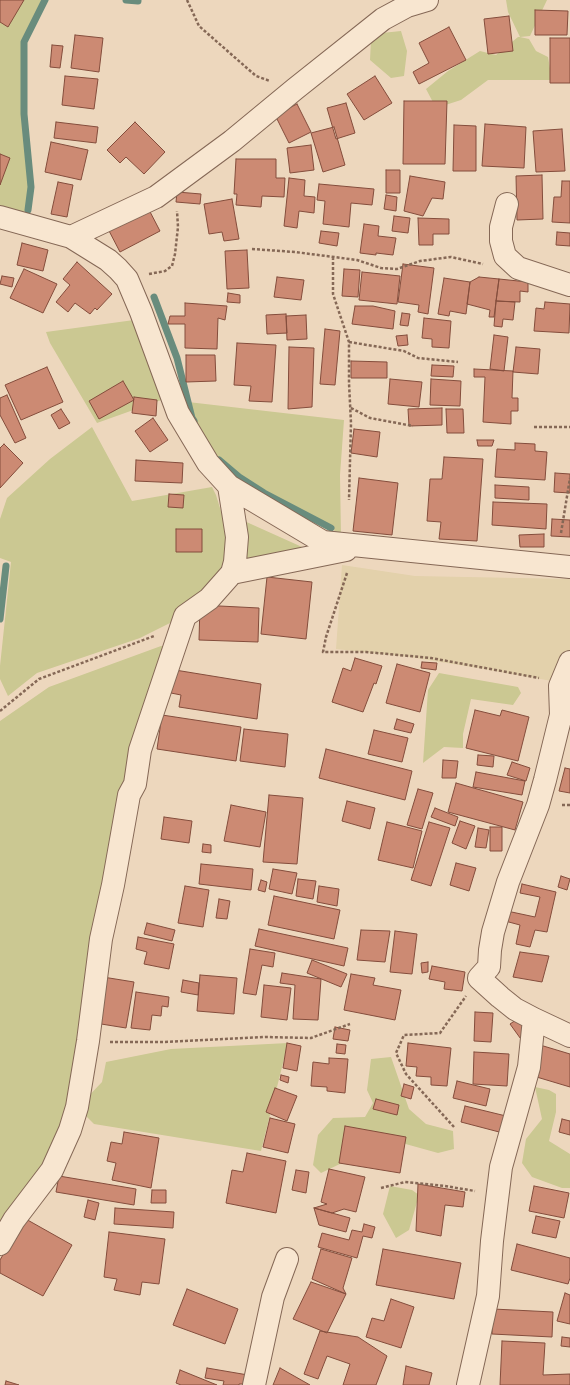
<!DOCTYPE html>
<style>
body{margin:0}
canvas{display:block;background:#edd7bd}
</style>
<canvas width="570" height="1385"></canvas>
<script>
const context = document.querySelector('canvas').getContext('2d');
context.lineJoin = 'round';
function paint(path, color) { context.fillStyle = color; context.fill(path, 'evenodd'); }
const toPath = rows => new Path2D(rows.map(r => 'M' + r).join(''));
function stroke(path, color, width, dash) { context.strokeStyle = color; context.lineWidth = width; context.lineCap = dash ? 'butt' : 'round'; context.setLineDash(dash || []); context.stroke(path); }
paint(toPath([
 [342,565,415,576,570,579,570,677,563,683,490,670,409,657,336,649]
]), '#e3d1ab');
paint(toPath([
 [0,0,45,0,24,42,24,114,31,187,26,221,0,213],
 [506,0,547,0,530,36,520,37,529,39,536,51,548,57,552,80,488,80,461,100,436,108,426,89,448,71,480,51,496,55,518,37,520,37,508,12],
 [401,31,407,51,404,76,391,78,370,60,371,40,382,33],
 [134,320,167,398,97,423,50,343,46,332],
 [188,402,344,420,340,475,341,536,331,528,264,493,239,477,219,460,192,418],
 [92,427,132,501,212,487,216,495,227,531,223,570,203,594,170,623,140,638,37,673,8,696,0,679,0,666,11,562,0,558,0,519,7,498,50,459],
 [242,520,311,551,242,560],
 [161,646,168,647,137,761,80,1105,102,1082,106,1062,171,1049,288,1043,261,1151,94,1124,78,1108,0,1248,0,721,49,687],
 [439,673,518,687,521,693,513,705,471,699,463,734,463,748,444,747,423,763,428,690],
 [391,1057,409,1109,426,1124,453,1131,454,1149,438,1153,402,1143,342,1163,321,1173,313,1165,318,1135,333,1118,365,1117,373,1103,367,1090,371,1059],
 [535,1087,549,1090,556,1094,556,1112,549,1141,570,1154,570,1188,562,1188,532,1177,522,1163,526,1139,542,1119],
 [390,1186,412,1190,419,1195,409,1230,396,1238,383,1214]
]), '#cbc892');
stroke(toPath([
 [126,0,138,1],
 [28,210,31,187,24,114,24,42,45,0],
 [154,297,177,358,192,418,194,421],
 [219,460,239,477,264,493,331,528],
 [0,619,6,566]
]), '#698c7d', 7);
const building = toPath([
 [0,0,24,0,8,27,0,22,0,0],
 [535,10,568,11,567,35,535,35,535,10],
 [509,16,513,51,488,54,484,19,509,16],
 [449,27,466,60,419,84,413,72,429,63,419,43,449,27],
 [75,35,103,38,99,72,71,68,75,35],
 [550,38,570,38,570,83,550,83,550,38],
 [52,45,63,46,60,68,50,67,52,45],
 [65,76,98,79,94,109,62,105,65,76],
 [375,76,392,103,364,120,347,94,375,76],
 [404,101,447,101,445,164,403,164,404,101],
 [346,103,355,133,336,139,327,108,346,103],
 [297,104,311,132,289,143,275,115,297,104],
 [56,122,98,127,96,143,54,138,56,122],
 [135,122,165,152,144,174,126,157,120,163,107,150,135,122],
 [485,124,526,127,524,168,482,166,485,124],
 [454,125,476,126,476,171,453,171,454,125],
 [334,127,345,165,323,172,311,133,334,127],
 [562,129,565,171,536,172,533,131,562,129],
 [51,142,88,150,81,180,45,172,51,142],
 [311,145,314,170,290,173,287,148,311,145],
 [0,154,10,158,0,185,0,154],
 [236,159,276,159,276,178,285,178,284,197,262,196,261,207,236,205,237,194,234,194,236,159],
 [386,170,400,170,400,193,386,193,386,170],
 [542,175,543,219,517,220,516,176,542,175],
 [410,176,445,182,443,199,432,198,423,216,404,211,410,176],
 [289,178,305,180,304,196,315,197,314,213,299,211,297,228,284,226,289,178],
 [562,181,570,181,570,223,552,222,554,197,561,197,562,181],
 [58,182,73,185,67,217,51,214,58,182],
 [319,184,374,189,372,205,351,203,349,227,323,224,325,201,317,200,319,184],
 [177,192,201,194,200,204,176,202,177,192],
 [386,195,397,197,396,211,384,209,386,195],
 [232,199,239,239,224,241,222,232,209,234,204,204,232,199],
 [147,206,160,231,120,252,107,227,147,206],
 [394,216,410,218,408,233,392,231,394,216],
 [418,218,449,219,449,234,433,234,433,245,419,245,418,218],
 [364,224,379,226,378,236,396,238,393,255,376,253,376,255,360,253,364,224],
 [321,231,339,233,337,246,319,243,321,231],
 [557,232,570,233,570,246,556,245,557,232],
 [22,243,48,250,43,271,17,265,22,243],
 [247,250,249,288,227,289,225,251,247,250],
 [77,262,112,294,97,310,95,308,90,314,75,303,68,312,56,302,70,285,63,279,77,262],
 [403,264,434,268,428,314,418,312,419,305,398,302,403,264],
 [24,269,57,284,43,313,10,298,24,269],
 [344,269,360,270,358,297,342,296,344,269],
 [362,272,400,276,397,304,359,300,362,272],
 [2,276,14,278,12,287,0,284,2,276],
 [277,277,304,280,301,300,274,297,277,277],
 [479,277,499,279,494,317,489,317,490,310,467,304,470,282,479,277],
 [444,278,470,282,466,314,450,311,449,316,438,314,444,278],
 [499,279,528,282,528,292,520,291,520,302,496,301,499,279],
 [228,293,240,295,240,303,227,302,228,293],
 [496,301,515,302,513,320,503,319,502,327,494,326,496,301],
 [545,302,570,304,569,333,534,331,536,308,544,309,545,302],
 [185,303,227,306,225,320,218,318,217,349,185,348,185,324,168,324,170,316,185,316,185,303],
 [355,306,373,306,395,311,393,329,352,324,355,306],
 [402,313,410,314,408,326,400,325,402,313],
 [286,314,287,333,267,334,266,315,286,314],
 [306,315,307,339,287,340,286,316,306,315],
 [424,318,451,321,449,348,432,347,432,339,422,338,424,318],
 [325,329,340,331,335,385,320,384,325,329],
 [407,335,408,345,398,346,396,336,407,335],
 [494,335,508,337,504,371,490,369,494,335],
 [237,343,276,345,272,402,249,401,251,386,234,385,237,343],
 [289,347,314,348,312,407,288,409,289,347],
 [516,347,540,349,538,374,513,372,516,347],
 [186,355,215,355,216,381,186,382,186,355],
 [351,361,387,362,387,378,351,378,351,361],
 [432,365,454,366,453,377,431,376,432,365],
 [47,367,63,402,21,420,5,385,47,367],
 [474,369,513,371,512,398,518,398,518,411,511,411,511,424,483,422,485,377,474,377,474,369],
 [390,379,422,382,419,407,388,404,390,379],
 [431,379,461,381,460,406,430,405,431,379],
 [123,381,134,400,99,419,89,401,123,381],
 [7,395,26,438,15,443,0,415,0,398,7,395],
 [134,397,157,400,156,416,132,413,134,397],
 [442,408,442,425,409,426,408,409,442,408],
 [61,409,70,423,59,429,51,415,61,409],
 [446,409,463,409,464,433,447,433,446,409],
 [153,418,168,440,150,452,135,431,153,418],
 [354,429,380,432,377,457,351,453,354,429],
 [477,440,494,440,492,446,478,446,477,440],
 [515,443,535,444,535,451,547,452,545,480,495,477,497,449,515,450,515,443],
 [4,444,23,463,0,488,0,448,4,444],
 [444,457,483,459,477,541,439,539,441,522,427,521,430,479,442,479,444,457],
 [136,460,183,463,182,483,135,481,136,460],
 [555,473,570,474,570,493,554,492,555,473],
 [359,478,398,483,392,535,353,531,359,478],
 [495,485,529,487,529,500,495,498,495,485],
 [169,494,184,495,183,508,168,507,169,494],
 [493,502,547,504,546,529,492,525,493,502],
 [552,519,570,520,570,537,551,536,552,519],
 [176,529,202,529,202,552,176,552,176,529],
 [544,534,544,547,520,547,519,535,544,534],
 [267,577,312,582,306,639,261,634,267,577],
 [200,605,259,608,258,642,199,640,200,605],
 [355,658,382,666,376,684,374,683,363,712,332,702,343,668,351,671,355,658],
 [422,662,437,663,436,670,421,668,422,662],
 [397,664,430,673,420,712,386,703,397,664],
 [175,670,261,684,257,719,179,707,181,695,171,693,175,670],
 [475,710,500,716,502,710,529,717,518,761,466,748,475,710],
 [162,715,241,727,236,761,157,749,162,715],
 [397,719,414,724,411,733,394,729,397,719],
 [244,729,288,734,285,767,240,761,244,729],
 [374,730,408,738,402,762,368,754,374,730],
 [326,749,412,771,405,800,319,778,326,749],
 [478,755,494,756,493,767,477,765,478,755],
 [443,760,458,761,456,778,442,778,443,760],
 [512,762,530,768,526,781,507,775,512,762],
 [565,768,570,769,570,793,559,791,565,768],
 [476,772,525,781,522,795,473,787,476,772],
 [456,783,523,802,515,830,448,812,456,783],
 [418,789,433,793,422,829,407,825,418,789],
 [269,795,303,798,297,864,263,862,269,795],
 [347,801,375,808,370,829,342,821,347,801],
 [231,805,266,812,260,847,224,841,231,805],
 [435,808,458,817,455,826,431,817,435,808],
 [164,817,192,821,189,843,161,839,164,817],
 [460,821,475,826,466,849,452,843,460,821],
 [387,822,422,831,413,868,378,860,387,822],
 [429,822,450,828,431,886,411,880,429,822],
 [490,827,502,827,502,851,490,851,490,827],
 [478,828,489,830,486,848,475,847,478,828],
 [203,844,211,845,211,853,202,852,203,844],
 [456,863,476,868,469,891,450,885,456,863],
 [201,864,253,869,251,890,199,884,201,864],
 [273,869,297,873,292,894,269,889,273,869],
 [561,876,570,879,567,890,558,887,561,876],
 [298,879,316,881,313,899,296,896,298,879],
 [261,880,267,882,265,892,258,890,261,880],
 [522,884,556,892,547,932,535,930,530,947,516,944,520,925,505,921,507,911,535,917,540,897,520,893,522,884],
 [185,886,209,890,203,927,178,923,185,886],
 [319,886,339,889,337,906,317,902,319,886],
 [274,896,340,910,334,939,268,925,274,896],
 [219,899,230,901,227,919,216,918,219,899],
 [147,923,175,930,172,941,144,934,147,923],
 [259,929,348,948,344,966,255,946,259,929],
 [361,930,390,931,385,962,357,960,361,930],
 [395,931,417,934,412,974,390,972,395,931],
 [138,937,174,944,169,969,144,964,147,952,136,949,138,937],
 [250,949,275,953,273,967,262,965,256,995,243,993,250,949],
 [520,952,549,956,542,982,513,977,520,952],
 [312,960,347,974,341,987,307,973,312,960],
 [428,962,428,972,422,973,421,963,428,962],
 [432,966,465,972,462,991,444,989,445,982,429,979,432,966],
 [282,973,321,979,318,1020,293,1019,295,985,280,983,282,973],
 [351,974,375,978,373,985,401,990,395,1020,344,1010,351,974],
 [200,975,237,978,234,1014,197,1011,200,975],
 [103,977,134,982,126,1028,95,1023,103,977],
 [183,980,199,983,198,995,181,992,183,980],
 [264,985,291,988,287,1020,261,1017,264,985],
 [136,992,169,997,168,1007,162,1006,161,1016,152,1015,150,1030,131,1028,136,992],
 [475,1012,493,1013,491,1042,474,1041,475,1012],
 [519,1018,532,1036,523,1042,510,1024,519,1018],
 [335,1027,350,1030,348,1041,333,1039,335,1027],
 [287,1043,301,1046,297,1071,283,1068,287,1043],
 [408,1043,451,1048,447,1086,431,1085,431,1077,416,1076,417,1067,406,1066,408,1043],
 [337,1044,346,1045,345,1054,336,1053,337,1044],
 [540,1045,570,1054,570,1087,530,1075,540,1045],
 [474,1052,509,1054,507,1086,473,1084,474,1052],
 [329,1058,348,1059,345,1093,327,1091,327,1087,311,1086,313,1062,329,1064,329,1058],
 [281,1075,289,1077,288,1083,280,1080,281,1075],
 [457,1081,490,1089,486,1106,453,1098,457,1081],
 [404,1084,414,1087,411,1099,401,1096,404,1084],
 [275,1088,297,1096,287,1121,266,1112,275,1088],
 [376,1099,399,1105,397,1115,373,1109,376,1099],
 [465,1106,506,1116,503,1133,461,1122,465,1106],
 [270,1118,295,1124,288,1153,263,1147,270,1118],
 [562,1119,570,1121,570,1135,559,1132,562,1119],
 [345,1126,406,1137,400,1173,339,1163,345,1126],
 [124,1132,159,1138,151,1188,112,1180,116,1163,107,1161,111,1142,122,1144,124,1132],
 [247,1153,286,1161,276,1213,226,1203,232,1170,243,1172,247,1153],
 [329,1169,365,1177,356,1212,344,1209,332,1213,314,1208,327,1204,321,1202,329,1169],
 [296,1170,309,1172,306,1193,292,1190,296,1170],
 [59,1176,136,1189,134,1205,56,1192,59,1176],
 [418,1184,465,1192,463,1207,445,1205,441,1236,416,1231,418,1184],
 [534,1186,569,1193,564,1218,529,1211,534,1186],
 [152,1190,166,1190,166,1203,151,1203,152,1190],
 [88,1200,99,1203,95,1220,84,1217,88,1200],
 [115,1208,174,1212,173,1228,114,1224,115,1208],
 [314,1208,350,1218,346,1232,319,1225,314,1208],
 [536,1216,560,1221,556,1238,532,1233,536,1216],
 [24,1218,72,1245,43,1296,0,1273,0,1260,24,1218],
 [364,1224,375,1227,372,1238,363,1236,357,1258,318,1247,322,1233,349,1240,352,1230,362,1232,364,1224],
 [109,1232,165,1239,159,1284,142,1282,140,1295,114,1290,117,1279,104,1277,109,1232],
 [517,1244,570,1258,570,1278,568,1284,511,1270,517,1244],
 [321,1249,352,1258,343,1288,346,1294,312,1279,321,1249],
 [383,1249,461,1263,454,1299,376,1285,383,1249],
 [311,1282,346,1294,327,1333,293,1319,311,1282],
 [187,1289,238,1309,225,1344,173,1325,187,1289],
 [565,1293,570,1295,570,1324,557,1321,565,1293],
 [391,1299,414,1307,401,1348,366,1337,372,1318,384,1321,391,1299],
 [493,1309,553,1312,552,1337,492,1334,493,1309],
 [320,1331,358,1337,387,1356,376,1385,343,1385,350,1364,327,1356,318,1379,304,1374,320,1331],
 [562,1337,570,1338,570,1347,561,1346,562,1337],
 [502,1341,545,1343,543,1375,570,1374,570,1385,500,1385,502,1341],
 [406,1366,432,1373,429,1385,403,1385,406,1366],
 [207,1368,248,1375,246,1384,239,1384,239,1385,223,1385,224,1381,205,1378,207,1368],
 [280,1368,310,1385,273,1385,280,1368],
 [180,1370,217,1385,181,1385,176,1383,180,1370],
 [6,1381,19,1385,5,1385,6,1381]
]);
paint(building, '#cc8a73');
stroke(building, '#844d3c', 1);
const minor = toPath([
 [507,204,501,227,501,241,505,256,518,268,570,285],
 [0,217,71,237,108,260,118,269,127,279,141,312,178,413,208,463,229,486,323,542,570,567],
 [71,237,156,197,232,141,295,89,383,19,407,6,427,0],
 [232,573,346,550],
 [534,1019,570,1036],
 [0,1244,14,1220,52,1170,70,1130,77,1107,88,1041,101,939,113,885,129,795,135,784,140,750,185,616,209,599,232,573,235,562,237,537,229,486],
 [254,1385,273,1297,287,1259],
 [468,1385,488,1296,492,1241,501,1167,529,1067,534,1019,515,1009,500,997,479,978,489,967,490,950,493,932,508,882,538,805,545,780,561,715,560,686,570,662]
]);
stroke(minor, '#856856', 24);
stroke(toPath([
 [187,0,199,26,256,76,270,81],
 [252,249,295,252,357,260,381,268,397,269,420,261,451,257,483,264],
 [333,257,333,294,349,342,349,383,351,423,349,500],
 [149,274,165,271,172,266,175,254,178,227,177,211],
 [349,342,404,351,418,358,458,362],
 [351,408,370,418,413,426],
 [534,427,570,427],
 [561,533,570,478],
 [347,573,326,637,323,652,366,652,431,658,539,678],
 [0,711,39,679,154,636],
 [562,805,570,805],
 [110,1042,165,1042,265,1037,311,1038,350,1024],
 [454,1127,406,1074,396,1053,404,1035,440,1033,466,996],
 [381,1188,405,1182,445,1186,475,1191]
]), '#856856', 2.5, [3, 2]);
stroke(minor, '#f8e6d0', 22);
</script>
